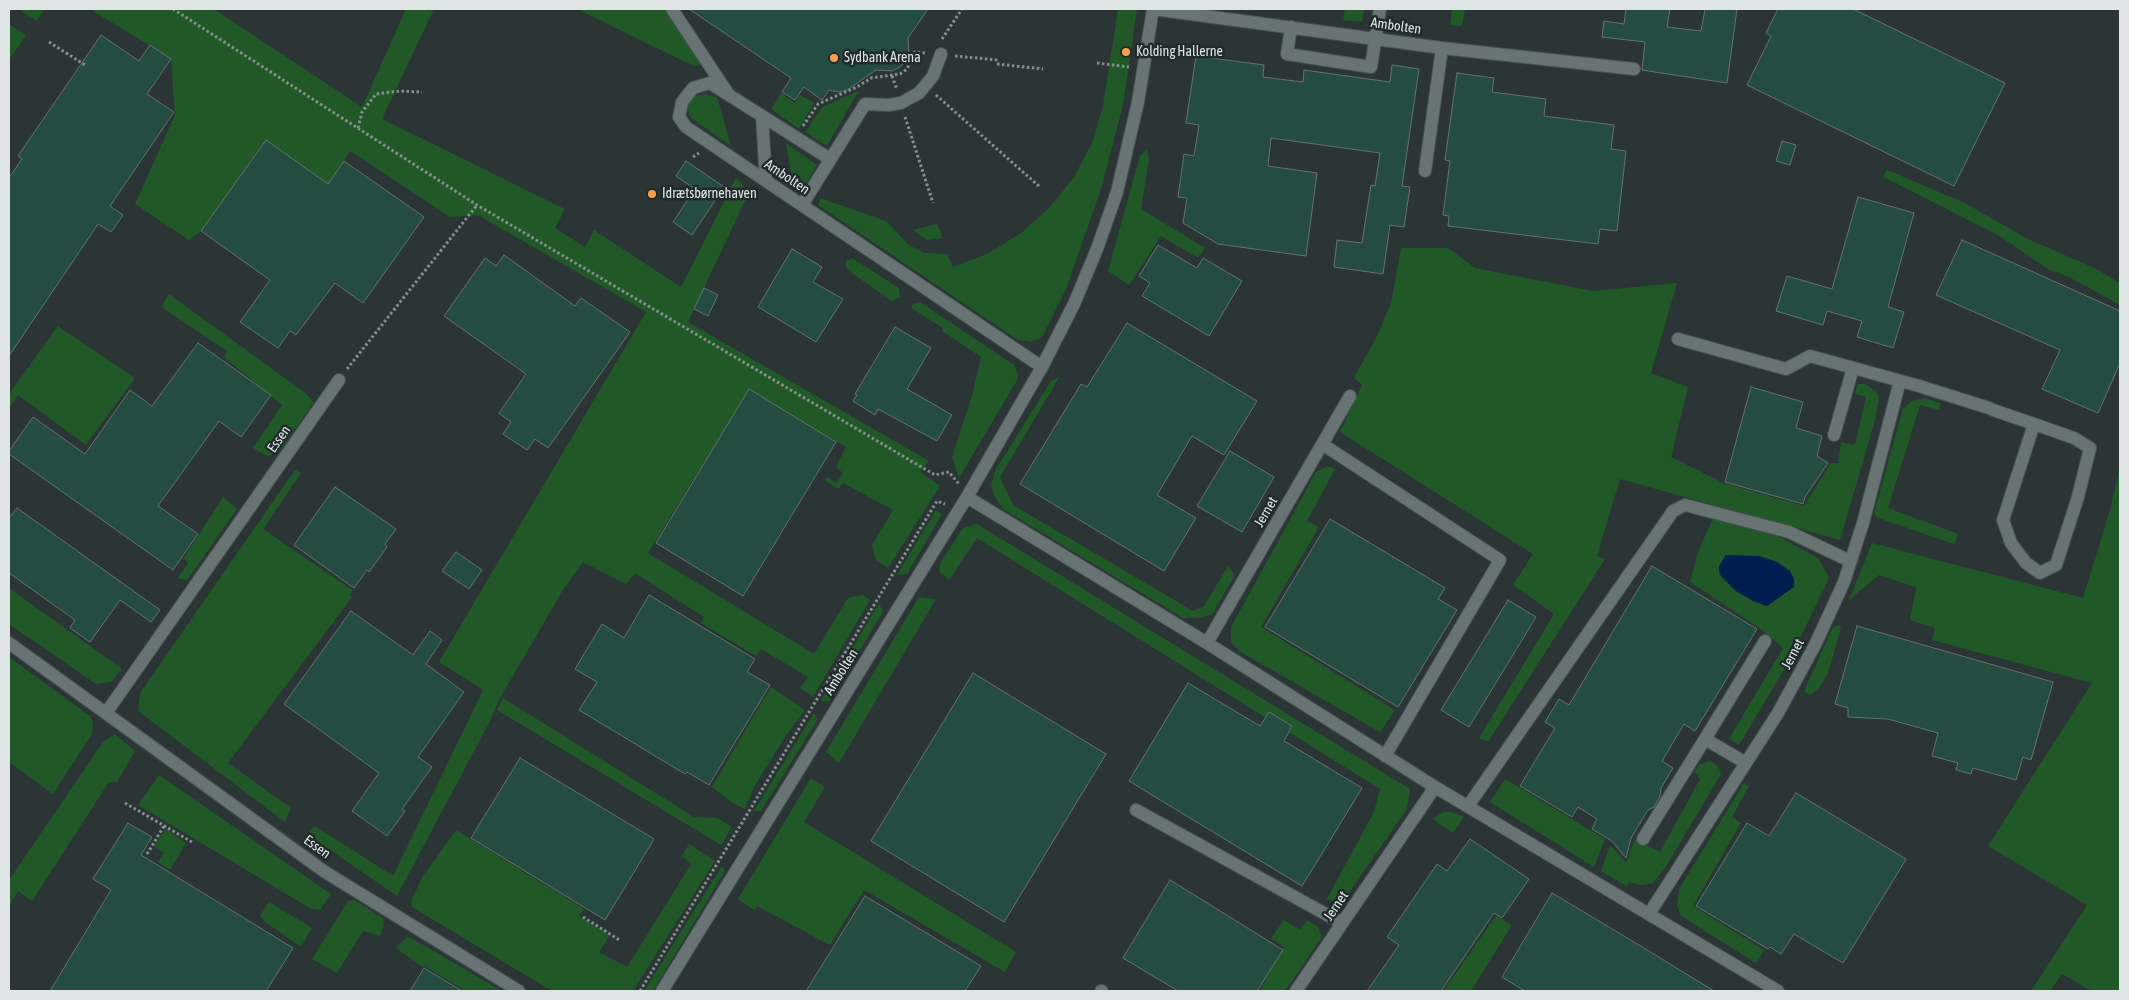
<!DOCTYPE html>
<meta charset="utf-8">
<style>
body{margin:0}
#map{position:relative;width:2129px;height:1000px;overflow:hidden;background:#2b3536;font-family:"Asap Condensed",sans-serif}
canvas{display:block}
.frame{position:absolute;inset:0;border:10px solid #dfe5e5;pointer-events:none}
</style>
<div id="map">
<canvas width="2129" height="1000"></canvas>
<div class="frame"></div>
</div>
<script>
const context = document.querySelector('canvas').getContext('2d');
context.lineJoin = 'round';
function paint(path, color) { context.fillStyle = color; context.fill(path, 'evenodd'); }
const toPath = rows => new Path2D(rows.map(r => 'M' + r).join(''));
function stroke(path, color, width, dash) { context.strokeStyle = color; context.lineWidth = width; context.lineCap = dash ? 'butt' : 'round'; context.setLineDash(dash || []); context.stroke(path); }
function label(font, color, halo, rows, align = 'center') {
  context.font = font + ' "Asap Condensed",sans-serif'; context.lineWidth = 5; context.setLineDash([]); context.textBaseline = 'middle'; context.strokeStyle = halo; context.fillStyle = color; for (const [text, x, y, turn = 0] of rows) {
    context.save(); context.translate(x, y); context.rotate((+turn || 0) * Math.PI / 180); context.textAlign = isNaN(turn) ? turn : align; if (halo) context.strokeText(text, 0, 0); context.fillText(text, 0, 0); context.restore();
  }
}
paint(toPath([
 [19,9,45,9,36,21],
 [90,9,214,9,362,107,406,9,434,9,382,119,565,209,555,228,585,247,594,230,681,287,736,178,749,192,688,322,929,461,920,472,940,486,888,568,876,560,872,545,893,510,843,483,838,489,825,480,827,477,836,483,843,473,836,467,846,447,749,389,648,553,814,654,848,598,863,595,870,600,813,697,800,688,808,677,761,649,756,656,701,623,704,617,635,573,626,584,583,562,563,590,499,700,490,721,397,896,307,834,315,826,393,876,483,690,439,662,646,312,478,215,450,217,350,151,328,184,265,140,201,231,189,240,135,204,175,115,171,59],
 [577,9,663,9,675,17,703,65,695,66,685,62],
 [1118,9,1137,9,1123,105,1101,189,1066,289,1042,337,1031,342,1018,340,818,205,820,198,886,221,909,245,924,253,947,254,953,267,989,253,1021,233,1050,207,1074,177,1092,143,1103,106],
 [1345,9,1364,9,1362,22,1343,20],
 [1452,9,1465,9,1462,26,1450,25],
 [9,24,26,35,9,60],
 [856,92,858,92,827,146,805,132,822,107],
 [781,93,795,103,800,95,814,103,799,129,771,109],
 [705,94,717,97,731,146,691,118,686,104,691,97],
 [786,143,817,165,805,185,797,192,794,190],
 [1147,149,1149,159,1141,209,1205,248,1198,258,1161,236,1129,285,1108,271,1140,156],
 [1887,170,1965,203,2028,239,2094,268,2120,283,2120,305,2069,277,2048,269,1998,235,1883,177],
 [937,224,943,238,927,240,913,230],
 [1401,248,1448,248,1475,268,1593,291,1677,283,1651,373,1688,387,1671,457,1723,483,1804,506,1831,463,1838,463,1841,442,1855,445,1866,397,1855,394,1858,384,1865,384,1876,391,1879,397,1875,420,1840,540,1620,479,1597,556,1605,559,1488,742,1479,738,1554,614,1513,585,1533,554,1340,432,1362,385,1354,378,1378,334,1391,303],
 [852,258,899,288,900,297,892,301,853,274,846,267,846,261],
 [169,294,304,392,314,402,279,452,268,456,253,448,282,405,224,357,227,351,161,307],
 [920,302,1014,365,1018,375,1016,382,959,478,952,457,972,396,981,357,942,331,943,328,911,308,913,304],
 [58,326,135,378,86,445,18,395,9,408,9,394],
 [1060,376,1000,477,1013,505,1193,611,1204,606,1228,566,1233,572,1234,577,1212,614,1198,618,1183,618,1003,509,994,496,991,484,996,469,1051,381],
 [1925,398,1940,403,1939,410,1920,405,1888,508,1958,534,1954,544,1878,518,1874,513,1903,409,1912,401],
 [1327,466,1335,469,1307,521,1319,527,1261,627,1395,710,1380,732,1239,651,1231,642,1231,627,1316,472],
 [2120,467,2120,991,2092,991,2062,974,2050,991,2031,991,2087,905,1988,846,2092,683,1932,640,1935,628,1910,620,1916,587,1879,575,1849,600,1872,543,2083,598,2110,510],
 [295,470,301,473,263,529,352,590,350,596,352,597,228,763,291,808,285,822,138,711,140,693],
 [223,497,237,509,190,576,186,580,178,578,188,563,184,558],
 [936,510,942,514,907,574,897,575],
 [1713,518,1778,536,1819,559,1829,578,1788,663,1739,745,1729,739,1783,648,1761,629,1690,582,1698,552],
 [977,524,1410,789,1407,809,1341,904,1327,899,1374,812,1380,789,977,538,949,580,940,572,940,563,963,528],
 [9,588,122,669,111,682,96,684,9,624],
 [919,597,936,599,839,763,826,752],
 [879,603,883,612,829,701,821,701],
 [1839,625,1841,628,1828,673,1820,687,1810,695,1804,691,1833,627],
 [9,657,90,716,93,722,92,734,53,794,9,762],
 [771,687,805,710,785,737,754,787,745,809,731,802,712,787],
 [503,698,694,817,717,818,732,827,721,845,497,710],
 [814,713,818,719,761,811,754,811],
 [115,734,135,751,117,782,109,782,32,901,18,891,9,906,9,880,103,742],
 [1710,761,1718,766,1721,774,1667,865,1653,883,1641,885,1629,882,1626,886,1601,871,1610,845,1626,863,1635,839,1660,852,1700,779,1695,772,1698,765],
 [159,775,331,894,320,910,311,909,138,805],
 [811,778,825,787,804,822,1016,952,1005,972,864,890,830,945,757,906,754,910,738,899],
 [1505,779,1605,839,1594,867,1490,802],
 [1744,783,1749,786,1732,817,1741,823,1693,906,1764,950,1756,963,1681,916,1677,905,1679,889],
 [1444,812,1452,812,1464,817,1453,833,1432,819],
 [166,829,186,843,170,870,158,862,164,853,154,846],
 [456,830,584,909,579,916,610,935,599,952,627,967,691,864,682,856,689,844,715,861,633,991,552,991,412,907,411,901,423,876],
 [722,866,725,871,653,991,644,991],
 [354,900,383,918,384,926,380,936,363,931,337,973,312,959,348,901],
 [269,902,312,928,301,947,264,921,260,915],
 [1496,916,1512,925,1471,991,1443,991],
 [1284,920,1301,930,1307,920,1318,927,1322,937,1285,991,1259,991,1284,947,1271,938],
 [407,937,415,940,502,991,466,991,424,966,421,966,396,948]
]), '#205927');
paint(toPath([
 [1726,555,1759,556,1777,562,1790,571,1794,579,1794,587,1767,606,1753,601,1736,591,1721,576,1719,571,1719,566]
]), '#001d4f');
const building = toPath([
 [689,9,928,9,908,38,909,54,906,61,900,67,892,71,876,70,847,90,839,92,829,90,822,100,804,87,795,100,782,92,791,78,689,9],
 [1626,9,1670,9,1667,27,1701,31,1705,9,1737,9,1727,83,1642,70,1645,42,1602,37,1604,21,1624,24,1626,9],
 [1778,9,1853,9,2005,83,1954,186,1747,85,1771,36,1766,33,1778,9],
 [101,35,139,61,150,45,171,59,147,94,174,112,110,206,123,215,111,232,98,224,9,356,9,178,22,159,18,156,101,35],
 [1196,56,1264,65,1263,77,1303,82,1304,70,1390,82,1392,65,1419,69,1402,186,1410,187,1404,227,1390,225,1383,274,1334,267,1337,240,1362,243,1371,185,1375,186,1380,153,1271,138,1268,166,1317,173,1306,256,1218,244,1183,223,1187,198,1178,197,1184,154,1194,156,1199,125,1186,123,1196,56],
 [1457,73,1494,78,1492,92,1546,99,1544,116,1614,125,1611,149,1626,151,1617,231,1600,229,1598,244,1448,226,1449,216,1443,215,1450,161,1445,160,1457,73],
 [266,140,328,184,344,161,424,217,363,303,335,283,296,335,290,331,278,348,240,322,270,280,201,231,266,140],
 [1782,141,1796,145,1790,165,1776,161,1782,141],
 [686,161,724,187,692,235,673,222,695,189,676,176,686,161],
 [1858,197,1914,213,1888,307,1904,312,1893,348,1857,337,1862,321,1827,311,1823,325,1776,311,1787,276,1832,289,1858,197],
 [1962,240,2120,311,2120,363,2098,413,2042,389,2060,350,1936,295,1962,240],
 [1158,245,1197,268,1203,258,1242,281,1209,336,1142,296,1150,283,1139,276,1158,245],
 [792,249,822,267,813,282,843,299,816,342,758,307,792,249],
 [504,255,575,306,581,298,630,332,548,448,535,439,527,450,503,434,511,422,499,413,526,374,444,316,485,258,496,266,504,255],
 [704,288,718,295,708,316,694,309,704,288],
 [1127,323,1257,401,1224,455,1192,436,1157,495,1196,518,1164,571,1020,484,1081,384,1087,387,1127,323],
 [895,327,931,348,907,389,952,415,937,441,878,409,875,415,853,401,857,395,855,394,895,327],
 [198,343,271,395,241,437,219,421,158,506,198,534,173,570,9,454,9,451,33,417,85,454,130,390,152,406,198,343],
 [1751,387,1803,402,1796,428,1822,436,1817,456,1828,463,1805,497,1803,504,1725,482,1751,387],
 [749,389,836,442,743,596,656,543,749,389],
 [1230,451,1274,477,1242,532,1197,506,1230,451],
 [335,487,396,529,385,544,387,547,369,572,367,570,354,588,294,545,335,487],
 [17,508,160,610,151,622,120,600,90,642,70,628,75,620,9,573,9,518,17,508],
 [1330,519,1445,588,1438,599,1457,610,1398,707,1265,627,1330,519],
 [456,552,482,570,469,589,442,571,456,552],
 [1652,566,1757,629,1695,731,1684,724,1662,761,1673,768,1661,788,1660,796,1654,807,1648,810,1631,838,1626,858,1612,841,1592,829,1597,819,1578,807,1572,817,1520,786,1555,728,1545,722,1559,699,1569,705,1652,566],
 [649,595,755,659,747,672,770,685,709,785,687,772,685,774,579,710,597,682,575,669,602,624,624,638,649,595],
 [1508,600,1536,617,1469,727,1441,710,1508,600],
 [351,611,413,655,430,631,442,640,426,664,464,692,418,757,432,767,402,809,405,811,387,836,352,811,379,773,284,704,351,611],
 [1857,626,2053,682,2031,760,2023,757,2016,780,1973,768,1971,774,1956,770,1958,763,1932,756,1938,733,1888,719,1848,717,1848,708,1835,704,1857,626],
 [973,673,1106,754,1004,922,871,841,973,673],
 [1188,683,1260,726,1269,712,1292,726,1284,741,1362,788,1302,886,1129,781,1188,683],
 [520,758,654,839,605,920,471,838,520,758],
 [1796,793,1906,859,1843,963,1794,934,1781,954,1770,947,1768,949,1696,906,1747,823,1769,836,1796,793],
 [128,823,152,837,141,855,293,948,266,991,50,991,111,890,93,879,128,823],
 [1470,839,1529,879,1502,918,1494,913,1441,991,1367,991,1399,945,1387,937,1437,864,1447,871,1470,839],
 [1170,880,1283,950,1257,991,1178,991,1123,958,1170,880],
 [1552,893,1639,945,1714,991,1525,991,1502,977,1552,893],
 [865,896,981,966,965,991,806,991,865,896],
 [424,968,462,991,410,991,424,968]
]);
paint(building, '#244c41');
stroke(building, '#67726e', 1);
const minor = toPath([
 [672,9,727,92],
 [1153,9,1442,48,1634,69],
 [1291,27,1287,54,1371,67,1380,9],
 [762,116,766,181],
 [830,159,710,83,693,88,682,102,679,117,686,127,1042,367],
 [1425,171,1442,48],
 [802,205,865,104,889,105,901,103,919,93,933,76,941,54],
 [1678,339,1786,369,1810,356,1919,386,1989,408,1993,410,2034,424,2074,438,2090,448,2078,497,2056,565,2040,573,2026,563,2011,543,2003,520,2034,424],
 [1834,435,1853,368],
 [1322,444,1500,560,1385,756],
 [967,497,1207,643,1435,787,1778,991],
 [9,643,325,872,519,991],
 [1207,643,1350,396],
 [106,713,339,380],
 [1705,739,1765,641],
 [1468,806,1673,511,1685,505,1789,532,1850,561],
 [1136,810,1342,923],
 [1643,839,1705,739,1746,763],
 [1649,914,1778,713,1815,645,1844,582,1863,523,1900,381],
 [662,991,967,497,1042,367,1074,304,1097,249,1117,192,1138,102,1153,9],
 [1101,991,1102,991],
 [1296,991,1435,787]
]);
stroke(minor, '#485151', 14);
stroke(toPath([
 [173,9,477,205,935,475,949,472,959,484],
 [942,39,962,9],
 [49,42,85,65],
 [955,56,998,60],
 [1097,63,1129,67],
 [997,64,1043,69],
 [892,76,897,90],
 [936,95,1040,187],
 [905,117,933,203],
 [803,126,818,104,857,87,871,78,900,74,907,69,915,52,926,53],
 [358,128,362,112,376,94,400,91,422,92],
 [693,157,699,153],
 [347,369,477,205],
 [125,803,192,842],
 [147,854,164,826],
 [583,917,621,941],
 [640,991,937,501,945,504]
]), '#878f8f', 3, [2.5, 2.5]);
stroke(minor, '#687374', 12);
for (const [x, y, r, color] of [
 [1126,52,5,"#f9a04c"],
 [834,58,5,"#f9a04c"],
 [652,194,5,"#f9a04c"]
]) { const dot = new Path2D(); dot.arc(x, y, r, 0, 2 * Math.PI); context.fillStyle = color; context.fill(dot); stroke(dot, '#212b2c', 2); }
label('14px', '#dfe5e5', '#212b2c', [
 ["Ambolten",1396,26,8],
 ["Ambolten",787,177,34],
 ["Essen",279,439,-55],
 ["Jernet",1266,512,-60],
 ["Jernet",1793,654,-62],
 ["Ambolten",841,672,-58],
 ["Essen",317,847,36],
 ["Jernet",1336,906,-56]
]);
label('14px', '#dfe5e5', '#212b2c', [
 ["Kolding Hallerne",1136,52],
 ["Sydbank Arena",844,58],
 ["Idrætsbørnehaven",662,194]
], 'left');
</script>
